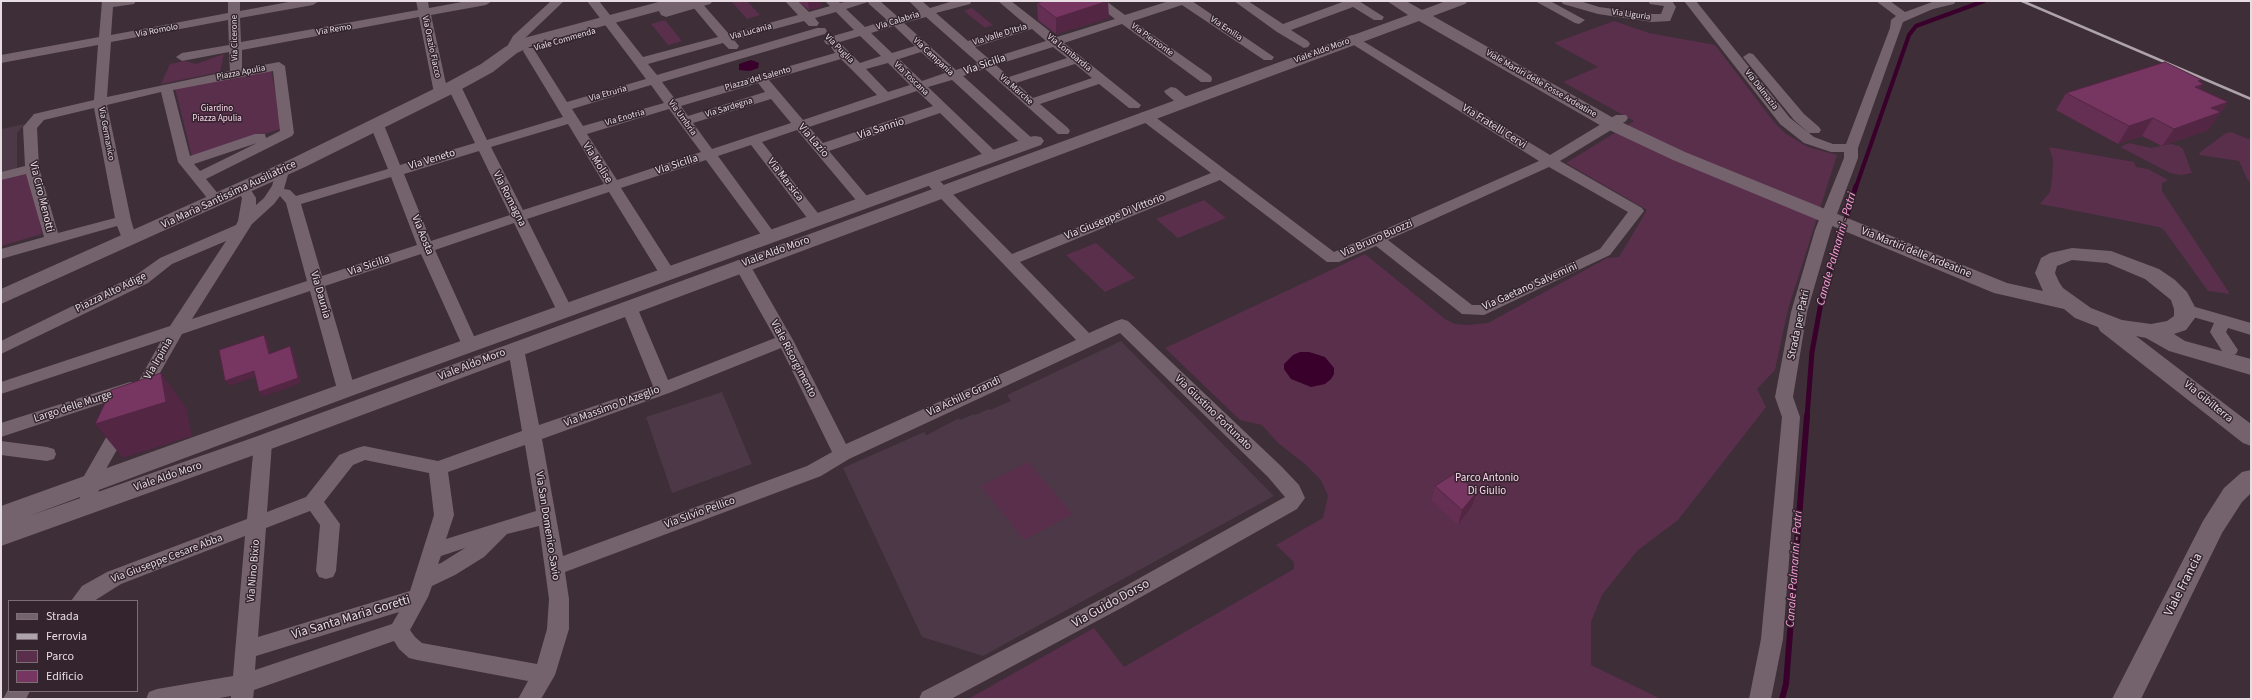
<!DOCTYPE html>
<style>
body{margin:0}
#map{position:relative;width:2252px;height:700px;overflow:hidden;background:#3d2e38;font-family:"Source Sans 3",sans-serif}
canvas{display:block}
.frame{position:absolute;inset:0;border:2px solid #e6dce2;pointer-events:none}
.legend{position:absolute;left:8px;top:600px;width:130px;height:92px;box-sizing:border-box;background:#33242d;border:1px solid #7b6e75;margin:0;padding:5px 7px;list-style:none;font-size:12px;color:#e6dce2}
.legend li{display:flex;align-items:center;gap:8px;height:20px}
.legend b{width:20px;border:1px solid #7b6e75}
</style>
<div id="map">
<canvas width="2252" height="700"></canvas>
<div class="frame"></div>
<ul class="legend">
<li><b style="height:5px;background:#74636d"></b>Strada</li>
<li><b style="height:5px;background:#aea3aa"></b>Ferrovia</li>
<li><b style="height:11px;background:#5a2f4c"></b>Parco</li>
<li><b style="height:11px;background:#763661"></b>Edificio</li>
</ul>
</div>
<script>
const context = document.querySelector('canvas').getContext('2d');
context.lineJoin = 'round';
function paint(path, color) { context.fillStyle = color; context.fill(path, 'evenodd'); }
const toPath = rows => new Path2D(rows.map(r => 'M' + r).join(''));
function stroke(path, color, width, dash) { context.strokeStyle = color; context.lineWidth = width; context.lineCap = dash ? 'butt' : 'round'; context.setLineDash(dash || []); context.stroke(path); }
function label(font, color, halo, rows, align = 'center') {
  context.font = font + ' "Source Sans 3",sans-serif'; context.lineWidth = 3; context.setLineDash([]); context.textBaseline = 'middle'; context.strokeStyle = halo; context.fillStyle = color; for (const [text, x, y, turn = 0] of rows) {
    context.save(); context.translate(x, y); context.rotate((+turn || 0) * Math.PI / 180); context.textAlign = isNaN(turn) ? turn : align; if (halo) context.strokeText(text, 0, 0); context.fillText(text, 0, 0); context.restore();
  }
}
paint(toPath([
 [25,124,17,133,17,168,1,172,1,129],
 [1121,341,1274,496,983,656,922,637,843,468,924,432,927,435,959,418,960,420,974,414,975,415,989,409,990,410,1011,401,1007,395],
 [722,392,752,464,672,493,646,417]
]), '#4c3846');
paint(toPath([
 [731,1,747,1,760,15,747,19],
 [972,8,993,25,985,28,964,11],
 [665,20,682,41,668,45,651,24],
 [1614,21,1649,33,1715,45,1774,122,1786,134,1808,147,1837,155,1788,309,1775,370,1757,389,1766,407,1678,520,1637,551,1602,595,1591,622,1591,665,1661,699,968,699,1094,628,1124,667,1294,569,1294,562,1276,545,1323,518,1328,496,1321,480,1306,465,1277,442,1262,425,1240,420,1165,348,1365,254,1445,319,1455,324,1467,325,1488,323,1607,258,1619,257,1647,210,1566,163,1634,121,1563,82,1598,67,1554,43],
 [224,54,220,72,161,84,170,64,185,61,196,64],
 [271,70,283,128,192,157,175,88],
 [2231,132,2251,140,2251,180,2248,181,2239,161,2200,155,2199,153,2226,133],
 [2129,143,2151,148,2171,144,2179,146,2183,149,2192,173,2181,175,2170,173,2120,147],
 [2049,147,2134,162,2136,167,2148,169,2168,180,2162,183,2162,191,2230,294,2208,291,2164,230,2159,227,2040,204,2050,192,2052,179,2053,160],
 [30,171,42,234,1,246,1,178],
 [1204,200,1226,218,1178,238,1156,219],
 [1096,243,1135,278,1105,292,1066,255],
 [1028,462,1073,514,1024,540,981,486]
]), '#5a2f4c');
paint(toPath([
 [751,60,759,63,758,68,750,71,739,70,739,64],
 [1300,352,1309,352,1325,357,1334,368,1334,374,1331,379,1325,384,1311,387,1291,379,1284,369,1284,364,1293,355]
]), '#38002a');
stroke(toPath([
 [1856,187,1909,35,1916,26,1984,1]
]), '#38002a', 4);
stroke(toPath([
 [1807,417,1812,352,1823,292,1856,186]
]), '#38002a', 5);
stroke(toPath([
 [1782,699,1786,684,1807,416]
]), '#38002a', 6);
paint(toPath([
 [102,1,136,1,134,4,113,7,111,35,228,13,228,1,240,1,240,11,294,1,319,1,313,5,240,18,241,42,418,10,416,1,428,1,429,8,467,1,492,1,486,5,431,15,448,93,441,97,434,93,419,17,242,50,242,69,279,62,285,66,294,133,292,136,206,179,224,201,222,204,212,204,178,162,161,92,107,105,131,220,137,240,134,243,124,243,117,226,1,259,1,249,44,237,26,174,1,180,1,172,25,166,23,127,34,114,94,100,98,45,1,63,1,55,99,37,102,1],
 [228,20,229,45,182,53,176,57,182,61,229,52,230,71,107,97,111,42,228,20],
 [273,71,280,131,266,138,265,134,255,134,190,156,173,90,273,71],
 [94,108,115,218,58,233,39,168,37,128,44,120,94,108],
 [257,143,200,171,194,164,257,143],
 [551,1,564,1,522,41,515,53,507,53,505,50,513,36,551,1],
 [587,1,599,1,643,57,718,37,688,1,700,1,729,34,798,15,785,1,798,1,809,12,830,6,825,1,838,1,840,3,849,1,880,1,898,17,919,11,909,1,922,1,930,8,953,1,972,1,970,4,936,13,968,41,1025,24,998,1,1011,1,1057,37,1115,19,1092,1,1106,1,1125,15,1169,1,1192,1,1274,57,1272,60,1264,60,1182,5,1133,21,1211,76,1212,79,1211,82,1201,82,1122,24,1064,43,1141,105,1139,108,1129,108,1099,84,1040,104,1068,128,1070,131,1068,134,1058,134,985,69,963,76,1034,140,1036,143,1034,146,1024,146,952,80,928,87,997,153,999,156,997,159,987,159,940,113,829,151,872,202,870,205,865,206,860,205,797,130,762,142,821,217,824,220,821,223,811,223,751,145,718,156,775,234,778,237,775,240,765,240,706,160,621,188,676,274,674,278,662,278,609,192,527,219,573,311,571,315,565,316,559,315,557,311,514,223,435,250,478,345,476,349,470,351,464,349,462,345,421,254,325,286,355,389,352,393,346,395,340,393,337,389,310,291,182,334,144,401,138,403,132,401,129,397,131,394,1,437,1,423,130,382,137,384,161,341,1,394,1,382,170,326,226,241,172,264,148,283,1,354,1,341,136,275,160,258,236,225,238,221,242,198,237,190,239,187,249,187,256,198,256,205,264,198,272,186,277,168,287,168,289,171,284,189,290,190,296,196,388,169,370,125,377,121,384,125,400,165,475,143,447,86,454,82,461,86,487,140,563,117,523,51,525,48,533,48,567,102,646,79,587,1],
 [868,2,869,4,887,20,865,27,846,9,868,2],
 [836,12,854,30,826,38,824,41,826,44,830,45,860,36,881,56,860,63,841,44,837,43,831,47,835,53,675,99,662,82,825,34,827,31,825,28,817,28,657,75,648,64,723,43,729,49,737,49,739,46,734,40,804,21,809,26,817,26,819,23,815,18,836,12],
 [926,17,962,49,978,63,956,70,904,23,926,17],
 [894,26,915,46,892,53,871,33,894,26],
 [1032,29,1046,41,989,59,975,47,1032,29],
 [1053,47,1067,58,1009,77,996,65,1053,47],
 [921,52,945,73,922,81,899,59,921,52],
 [841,59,877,95,803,120,769,80,841,59],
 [888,63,910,85,888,92,866,69,888,63],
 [1075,64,1092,78,1033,98,1016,83,1075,64],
 [758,83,765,92,688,116,681,106,758,83],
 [651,85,664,103,583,126,572,109,651,85],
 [917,91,933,106,823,143,809,127,917,91],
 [771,99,791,123,712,149,693,123,771,99],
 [669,109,701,152,617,180,587,134,669,109],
 [568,124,604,184,523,210,491,147,568,124],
 [479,151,510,215,431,241,404,174,479,151],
 [391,177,417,245,322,276,301,204,391,177],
 [280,196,286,203,307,281,192,319,252,224,274,204,280,196],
 [1234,1,1248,1,1283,24,1345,1,1359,1,1384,17,1382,20,1374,20,1353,7,1291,30,1308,41,1310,44,1308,47,1304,48,1277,32,1234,1],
 [1535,1,1550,1,1585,20,1579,24,1575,23,1535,1],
 [1561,1,1580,1,1599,7,1652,14,1661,14,1664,6,1650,4,1648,1,1672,1,1676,7,1670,21,1652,22,1598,14,1563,4,1561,1],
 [1684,1,1696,1,1790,118,1814,137,1833,144,1846,144,1890,28,1891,20,1896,16,1876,1,1890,1,1905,12,1935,1,1956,1,1954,4,1933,9,1903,22,1858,148,1858,158,1831,230,1807,312,1793,397,1800,417,1783,639,1771,699,1749,699,1761,639,1782,417,1775,397,1791,312,1815,230,1844,158,1844,152,1831,152,1804,143,1780,124,1684,1],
 [1353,35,1550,155,1616,115,1626,115,1628,118,1626,121,1560,161,1642,208,1644,211,1610,255,1484,315,1462,314,1376,246,1339,262,1327,262,1220,180,1020,262,1089,333,1116,321,1122,319,1128,321,1282,467,1299,485,1305,498,1297,509,1125,606,951,699,919,699,922,692,1111,594,1285,497,1268,477,1120,333,849,459,821,476,565,572,569,599,569,629,555,675,541,699,518,699,528,681,417,660,409,658,399,649,394,641,254,690,253,699,231,699,231,696,214,699,146,699,149,692,157,689,233,676,245,536,121,584,94,601,71,601,82,586,107,572,247,519,254,443,257,438,263,436,269,438,272,443,267,512,306,497,339,455,357,448,364,446,438,461,522,431,508,349,510,345,516,343,522,345,524,349,539,425,653,386,621,307,623,303,629,302,635,303,637,307,668,380,775,338,734,265,736,261,742,260,748,261,750,265,793,340,846,444,1076,340,925,182,923,179,925,176,935,176,1012,254,1211,173,1140,119,1138,116,1140,113,1145,112,1150,113,1334,252,1539,161,1349,42,1347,39,1349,36,1353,35],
 [1549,167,1628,212,1600,249,1482,305,1472,305,1388,240,1549,167],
 [781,348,832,452,807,466,563,556,542,439,669,393,781,348],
 [525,445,536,511,446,539,454,515,448,472,525,445],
 [365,460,429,473,434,515,410,591,258,637,266,528,310,511,320,525,316,571,319,577,326,579,333,577,336,571,340,524,324,502,353,465,365,460],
 [539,526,549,599,547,629,537,664,422,643,415,637,410,630,428,597,432,586,455,575,484,557,507,534,539,526],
 [465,548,441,563,438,564,441,556,465,548],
 [399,612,392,624,255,670,256,656,399,612],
 [1749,53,1753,54,1804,114,1819,127,1821,130,1819,133,1809,133,1794,120,1743,57,1749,53],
 [1171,87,1176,88,1189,99,1191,102,1189,105,1179,105,1166,94,1164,91,1171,87],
 [2185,304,2251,323,2251,335,2228,328,2226,332,2238,350,2236,354,2230,356,2224,354,2210,332,2214,323,2179,313,2177,309,2179,305,2185,304],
 [122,418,128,420,131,425,98,483,100,504,97,509,90,511,83,509,80,504,80,483,116,420,122,418],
 [1,441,47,447,54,449,56,454,54,459,47,461,1,455,1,441],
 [9,688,9,691,30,691,26,699,3,699,9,688]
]), '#74636d');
paint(toPath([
 [662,1,713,1,710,4,666,17,661,15,659,11,536,44,517,53,493,72,460,90,305,167,1,304,1,289,291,159,448,82,481,64,505,47,524,38,662,1],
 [1387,1,1406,1,1422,10,1446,1,1468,1,1465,4,1433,16,1617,120,1685,152,2007,283,2043,291,2035,273,2041,258,2050,253,2072,248,2111,251,2159,269,2175,280,2187,292,2196,309,2195,318,2186,330,2174,334,2185,341,2251,359,2251,375,2169,351,2146,338,2136,336,2251,424,2251,446,2243,443,2100,331,2098,327,2075,318,2064,309,1994,293,1673,160,1605,128,1419,21,271,449,1,546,1,506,1029,137,1035,136,1041,137,1044,141,1041,145,354,395,29,516,255,437,1408,15,1387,1],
 [2072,260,2107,263,2145,279,2171,300,2174,309,2174,316,2167,321,2151,324,2122,320,2091,308,2063,288,2059,282,2055,273,2057,266,2072,260],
 [2251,470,2251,493,2242,502,2222,533,2141,699,2112,699,2203,521,2224,488,2242,472,2251,470]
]), '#74636d');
stroke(toPath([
 [2022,1,2251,99]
]), '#aea3aa', 2.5);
paint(toPath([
 [798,1,820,1,821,7,809,10],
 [1037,3,1109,18,1056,34,1038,20],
 [2200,82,2200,89,2228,102,2208,130,2162,146,2142,136,2118,144,2056,110,2066,93],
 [1435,486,1472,506,1458,525,1431,500]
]), '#652e53');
paint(toPath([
 [811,1,820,1,821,7,809,10,808,2],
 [1108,1,1109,18,1056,34,1056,18],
 [2202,80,2198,86,2204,84,2192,101,2184,104,2198,81],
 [2228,102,2208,130,2162,146,2174,129,2211,108],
 [2153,118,2142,136,2118,144,2129,126],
 [264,335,268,340,272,358,269,354],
 [290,346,293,351,301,383,262,397,259,392],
 [254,371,257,376,229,386,225,381],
 [161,373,186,407,192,436,123,458,95,424],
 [1477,492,1472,506,1458,525,1462,510]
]), '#532644');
const building = toPath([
 [1045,1,1108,1,1056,18,1037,3,1045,1],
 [2165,62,2202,80,2198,81,2204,84,2195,87,2228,102,2211,108,2221,112,2174,129,2153,118,2129,126,2066,93,2165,62],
 [264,335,269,354,290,346,298,378,259,392,254,371,225,381,219,350,264,335],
 [161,373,166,402,95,424,111,390,161,373],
 [1455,473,1477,492,1462,510,1435,486,1455,473]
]);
paint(building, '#763661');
stroke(building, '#532644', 1);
label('9px', '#e6dce2', '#33242d', [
 ["Via Liguria",1631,15,8],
 ["Via Calabria",898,21,-17],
 ["Via Emilia",1226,29,34],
 ["Via Remo",334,30,-10],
 ["Via Romolo",157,31,-11],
 ["Via Lucania",751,32,-15],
 ["Via Valle D'Itria",1000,35,-17],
 ["Via Cicerone",235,38,-91],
 ["Viale Commenda",565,40,-16],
 ["Via Piemonte",1152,40,36],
 ["Via Orazio Flacco",431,47,78],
 ["Via Puglia",839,49,45],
 ["Viale Aldo Moro",1322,51,-20],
 ["Via Lombardia",1069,53,39],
 ["Via Campania",933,57,43],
 ["Piazza Apulia",241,73,-11],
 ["Piazza del Salento",758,79,-16],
 ["Via Toscana",911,79,44],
 ["Viale Martiri delle Fosse Ardeatine",1541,84,30],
 ["Via Marche",1016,90,41],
 ["Via Dalmazia",1761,90,52],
 ["Via Etruria",608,94,-16],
 ["Via Sardegna",729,108,-17],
 ["Via Enotria",625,118,-16],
 ["Via Umbria",682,118,54],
 ["Via Germanico",106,134,79]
]);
label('9px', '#fdd5ed', '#33242d', [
 ["Giardino",217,109],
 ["Piazza Apulia",217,119]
]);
label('11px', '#e6dce2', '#33242d', [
 ["Via Sicilia",985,65,-19],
 ["Via Fratelli Cervi",1494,127,32],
 ["Via Sannio",881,129,-18],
 ["Via Lazio",813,141,49],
 ["Via Veneto",432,160,-17],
 ["Via Molise",597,163,58],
 ["Via Sicilia",677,165,-18],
 ["Via Marsica",785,180,52],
 ["Via Maria Santissima Ausiliatrice",229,195,-25],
 ["Via Ciro Menotti",41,197,76],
 ["Via Romagna",509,199,63],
 ["Via Giuseppe Di Vittorio",1115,217,-22],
 ["Via Aosta",422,235,68],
 ["Via Bruno Buozzi",1377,239,-24],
 ["Viale Aldo Moro",776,252,-20],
 ["Via Martiri delle Ardeatine",1916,253,22],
 ["Via Sicilia",369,266,-19],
 ["Via Gaetano Salvemini",1530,287,-24],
 ["Piazza Alto Adige",111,293,-26],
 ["Via Daunia",320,295,74],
 ["Strada per Patri",1799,325,-78],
 ["Via Irpinia",159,359,-60],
 ["Viale Risorgimento",793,359,62],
 ["Viale Aldo Moro",472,365,-21],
 ["Via Achille Grandi",964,397,-25],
 ["Via Gibilterra",2208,402,39],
 ["Largo delle Murge",73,407,-18],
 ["Via Massimo D'Azeglio",612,407,-20],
 ["Via Giustino Fortunato",1213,413,44],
 ["Viale Aldo Moro",168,477,-19],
 ["Via Silvio Pellico",700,513,-20],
 ["Via San Domenico Savio",547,526,81],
 ["Via Giuseppe Cesare Abba",167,559,-21],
 ["Via Nino Bixio",254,571,-85]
]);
label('11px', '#fdd5ed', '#33242d', [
 ["Parco Antonio",1487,479],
 ["Di Giulio",1487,492]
]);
label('italic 12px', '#fe9fdd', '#33242d', [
 ["Canale Palmarini - Patri",1837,249,-74],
 ["Canale Palmarini - Patri",1795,569,-86]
]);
label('13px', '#e6dce2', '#33242d', [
 ["Viale Francia",2184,585,-63],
 ["Via Guido Dorso",1111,604,-29],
 ["Via Santa Maria Goretti",351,618,-17]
]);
</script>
